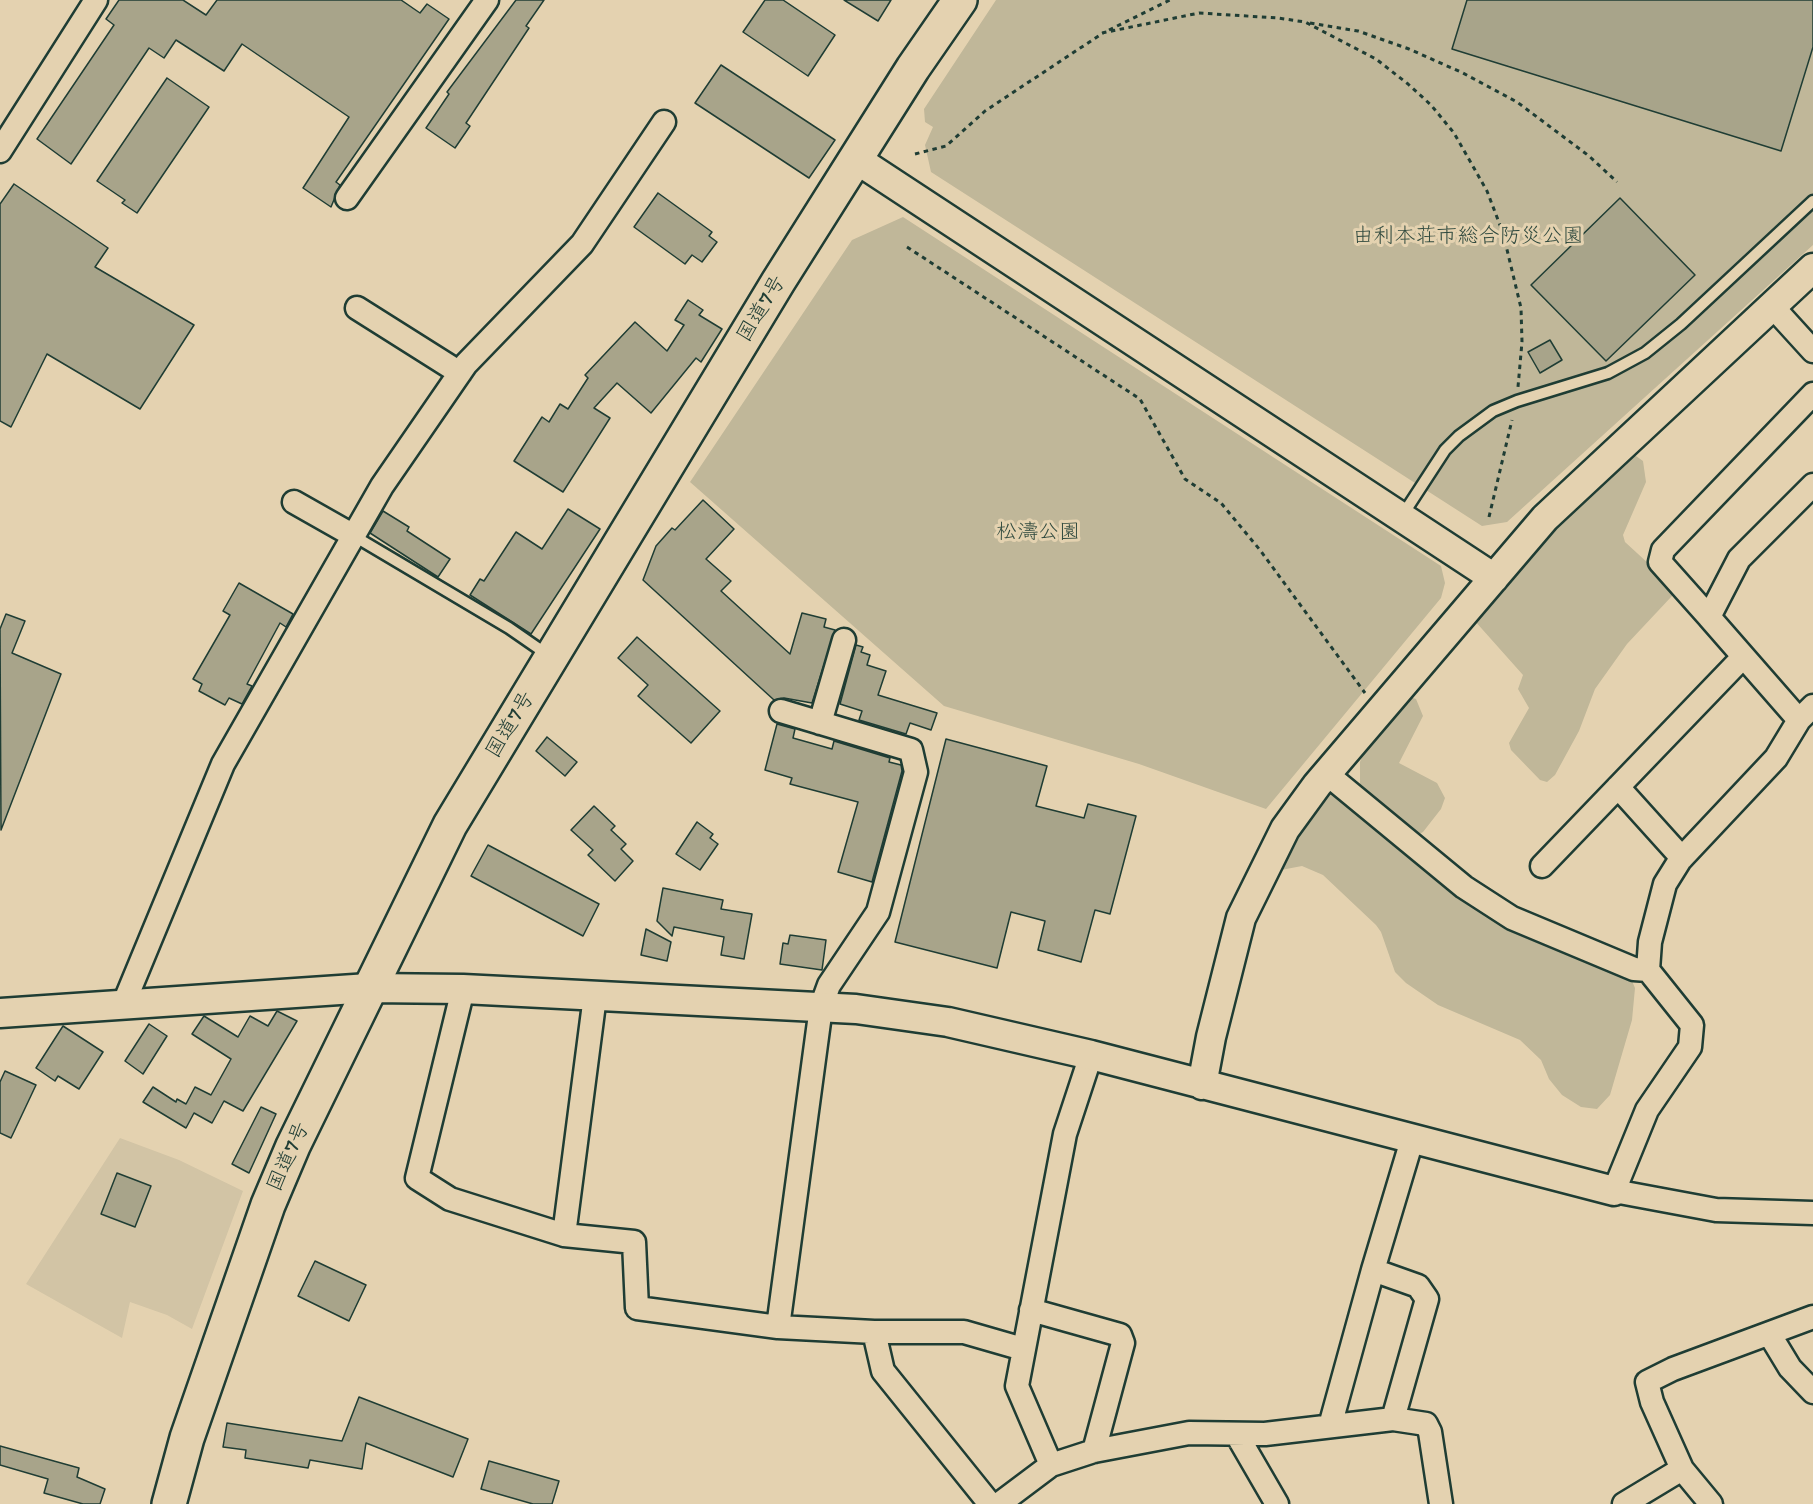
<!DOCTYPE html>
<meta charset="utf-8">
<style>
body{margin:0}
canvas{display:block;background:#e4d2b0}
</style>
<canvas width="1813" height="1504"></canvas>
<script>
const context = document.querySelector('canvas').getContext('2d');
context.lineJoin = 'round';
function paint(path, color) { context.fillStyle = color; context.fill(path, 'evenodd'); }
const toPath = rows => new Path2D(rows.map(r => 'M' + r).join(''));
function stroke(path, color, width, dash) { context.strokeStyle = color; context.lineWidth = width; context.lineCap = dash ? 'butt' : 'round'; context.setLineDash(dash || []); context.stroke(path); }
function label(font, color, halo, rows, align = 'center') {
  context.font = font + ' Itim,"Klee One",sans-serif'; context.lineWidth = 6; context.setLineDash([]); context.textBaseline = 'middle'; context.strokeStyle = halo; context.fillStyle = color; for (const [text, x, y, turn = 0] of rows) {
    context.save(); context.translate(x, y); context.rotate((+turn || 0) * Math.PI / 180); context.textAlign = isNaN(turn) ? turn : align; if (halo) context.strokeText(text, 0, 0); context.fillText(text, 0, 0); context.restore();
  }
}
paint(toPath([
 [120,1138,179,1160,243,1191,192,1329,167,1315,130,1302,122,1338,26,1284]
]), '#d2c4a5');
paint(toPath([
 [996,0,1813,0,1813,245,1507,522,1482,526,931,172,925,145,933,127,925,122,924,109],
 [903,217,1441,566,1445,583,1441,598,1266,809,1139,764,944,706,690,482,852,240],
 [1636,456,1643,461,1646,482,1623,535,1625,542,1673,586,1672,596,1627,644,1595,689,1579,731,1555,775,1547,782,1540,780,1511,750,1509,743,1529,708,1518,689,1523,675,1474,620,1545,538,1628,458],
 [1410,697,1416,699,1423,716,1399,763,1437,783,1445,798,1441,809,1423,832,1416,836,1365,797,1360,785,1360,762,1367,744],
 [1335,791,1449,884,1630,976,1635,988,1632,1020,1610,1095,1597,1109,1581,1107,1562,1095,1549,1079,1541,1060,1520,1040,1438,1005,1406,983,1395,972,1381,932,1376,925,1323,875,1302,866,1281,870,1298,830,1327,794]
]), '#c0b799');
const building = toPath([
 [119,0,183,0,206,15,217,0,401,0,420,13,427,4,449,19,336,182,340,185,331,207,303,188,349,117,242,44,224,71,176,40,164,58,149,48,71,164,37,139,114,25,106,19,119,0],
 [516,0,544,0,526,26,529,28,466,123,470,126,455,148,426,128,449,94,447,92,516,0],
 [765,0,783,0,835,35,808,76,743,32,765,0],
 [844,0,891,0,878,21,844,0],
 [1467,0,1813,0,1813,47,1781,151,1452,49,1467,0],
 [721,65,835,140,809,178,695,103,721,65],
 [167,78,209,107,137,213,122,203,125,200,97,181,167,78],
 [14,184,108,248,95,267,194,325,140,409,47,354,11,427,0,421,0,204,14,184],
 [658,193,712,232,709,236,717,242,702,262,692,255,685,264,634,227,658,193],
 [1620,198,1695,275,1606,361,1531,285,1620,198],
 [688,300,703,310,699,315,722,329,701,362,696,358,651,413,617,383,594,408,610,418,563,492,514,461,542,417,549,422,560,404,568,409,588,378,585,375,635,322,667,351,684,325,675,320,688,300],
 [1550,340,1562,360,1540,373,1528,352,1550,340],
 [703,500,734,529,706,559,731,581,721,591,790,654,802,613,826,619,824,627,835,630,812,703,784,698,774,700,643,580,656,546,672,528,675,530,703,500],
 [568,509,600,529,531,634,470,595,480,579,484,581,516,532,542,549,568,509],
 [383,511,409,527,407,531,450,559,438,577,370,533,383,511],
 [239,583,293,614,286,627,280,623,247,684,252,686,242,704,229,698,225,705,199,691,202,684,193,679,230,615,223,611,239,583],
 [6,614,25,621,12,653,61,674,1,830,0,629,6,614],
 [637,637,720,711,691,743,638,696,648,685,618,658,637,637],
 [856,645,863,647,861,652,870,655,867,665,886,671,878,695,937,713,931,730,910,723,906,734,859,720,862,711,840,704,856,645],
 [777,724,795,729,793,738,832,749,834,741,890,758,889,762,901,765,902,771,872,882,838,872,858,802,790,784,792,778,765,770,777,724],
 [547,737,577,762,565,776,536,751,547,737],
 [946,739,1047,766,1036,806,1084,818,1088,804,1136,816,1110,914,1095,910,1081,962,1038,950,1045,921,1011,912,997,968,895,942,946,739],
 [594,806,615,826,611,830,626,844,621,849,633,861,615,881,588,855,593,850,571,830,594,806],
 [697,822,713,834,710,838,718,844,700,870,676,854,697,822],
 [488,845,599,904,583,936,471,876,488,845],
 [663,888,723,900,721,909,752,914,744,959,721,955,724,937,674,927,672,936,657,921,663,888],
 [646,929,671,942,667,961,641,955,646,929],
 [790,935,826,940,822,970,780,964,783,943,788,944,790,935],
 [277,1011,297,1021,243,1111,224,1101,212,1123,194,1113,186,1128,143,1102,153,1087,176,1102,177,1099,186,1104,195,1087,211,1095,231,1059,192,1034,204,1016,238,1037,250,1016,268,1026,277,1011],
 [149,1024,167,1036,143,1074,125,1061,149,1024],
 [63,1026,103,1052,79,1089,58,1076,55,1081,36,1068,63,1026],
 [5,1071,36,1085,11,1138,0,1133,0,1082,5,1071],
 [261,1107,276,1114,249,1173,232,1164,261,1107],
 [117,1173,151,1186,135,1227,101,1214,117,1173],
 [315,1261,366,1285,349,1321,298,1296,315,1261],
 [359,1397,468,1439,453,1477,366,1443,362,1469,310,1460,308,1468,245,1458,246,1450,223,1447,227,1423,342,1441,359,1397],
 [0,1446,79,1468,77,1477,105,1489,100,1504,83,1504,44,1493,48,1479,0,1465,0,1446],
 [489,1461,559,1481,552,1504,533,1504,481,1489,489,1461]
]);
paint(building, '#a8a48a');
stroke(building, '#1f3d34', 1.5);
const service = toPath([
 [1402,516,1445,450,1459,436,1493,411,1517,401,1608,373,1645,353,1681,324,1813,201],
 [354,536,509,628,548,655]
]);
const minor = toPath([
 [0,151,96,0],
 [347,198,487,0],
 [1772,306,1813,351],
 [357,308,460,373],
 [294,502,354,536],
 [1709,617,1660,562,1663,550,1813,394],
 [1813,706,1799,720,1776,758,1680,860,1665,884,1650,942,1648,970,1692,1025,1690,1047,1647,1110,1614,1191,1716,1210,1813,1213],
 [1799,720,1709,617,1739,559,1813,485],
 [820,723,844,640],
 [1327,774,1464,887,1512,918,1634,969,1648,970],
 [1618,787,1682,858],
 [1542,866,1743,657],
 [463,989,417,1178,450,1199,564,1235,634,1242,637,1308,778,1327,874,1332,964,1332,1023,1349],
 [124,1003,223,764,382,486,466,364,582,244,664,122],
 [564,1235,595,996],
 [1031,1310,1120,1335,1123,1343,1094,1451],
 [778,1327,821,1007,829,985,878,912,916,772,911,750,781,711],
 [874,1332,883,1371,990,1504],
 [1770,1335,1790,1368,1813,1392],
 [1393,1419,1427,1299,1418,1286,1373,1270,1412,1140],
 [1330,1426,1373,1270],
 [1237,1435,1277,1504],
 [1051,1465,1017,1386,1065,1134,1091,1055],
 [1682,1469,1711,1504],
 [999,1504,1051,1465,1094,1451,1189,1433,1265,1434,1393,1419,1426,1424,1430,1432,1441,1504],
 [1624,1504,1682,1469,1652,1402,1647,1382,1673,1369,1813,1317]
]);
const tertiary = toPath([
 [856,159,1494,578],
 [0,1013,369,988,463,989,856,1009,948,1022,1091,1055,1614,1191],
 [1202,1085,1211,1037,1241,918,1285,829,1317,785,1545,518,1813,268]
]);
const trunk = toPath([
 [169,1504,187,1438,268,1205,293,1146,450,825,778,282,913,68,960,0]
]);
stroke(service, '#1f3d34', 15);
stroke(minor, '#1f3d34', 27);
stroke(tertiary, '#1f3d34', 33);
stroke(trunk, '#1f3d34', 38);
stroke(toPath([
 [1310,23,1358,31,1409,49,1463,73,1517,102,1589,156,1617,182],
 [1109,30,1170,0],
 [1102,33,1199,13,1278,18,1305,22,1376,59,1408,84,1431,105,1454,133,1487,191,1503,233,1521,308,1522,342,1518,387],
 [915,154,946,146,985,111,1103,33],
 [907,247,1140,399,1185,479,1221,503,1260,550,1365,693],
 [1489,517,1512,420]
]), '#1f3d34', 3, [4.5, 4.5]);
stroke(service, '#e4d2b0', 10);
stroke(minor, '#e4d2b0', 22);
stroke(tertiary, '#e4d2b0', 28);
stroke(trunk, '#e4d2b0', 33);
label('21px', '#2f493e', '#e4d2b0', [
 ["由利本荘市総合防災公園",1468,237],
 ["松濤公園",1038,533]
]);
label('21px', '#1f3d34', '#e4d2b0', [
 ["国道7号",762,309,-59],
 ["国道7号",511,725,-59],
 ["国道7号",289,1157,-66]
]);
</script>
